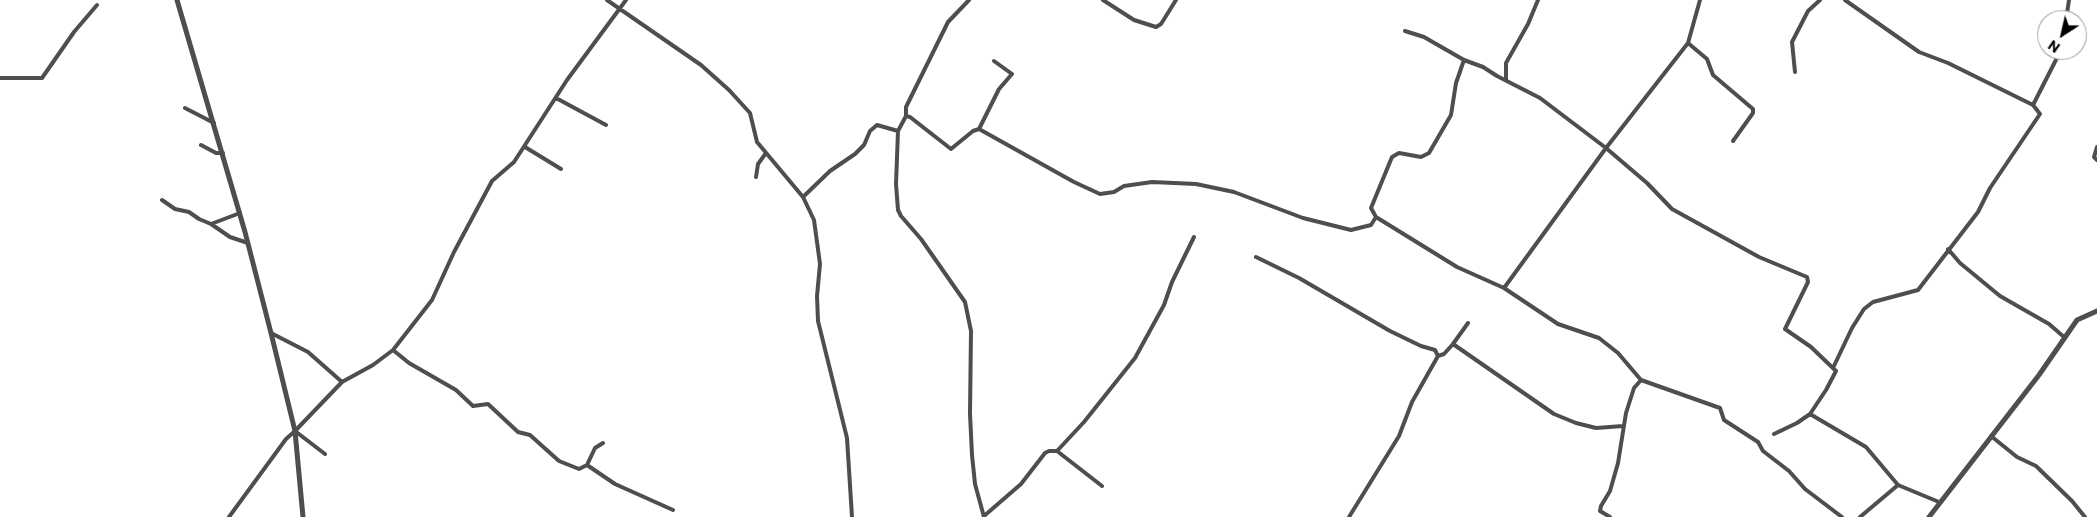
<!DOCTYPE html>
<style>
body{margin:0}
#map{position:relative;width:2097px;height:517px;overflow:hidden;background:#fff;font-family:Commissioner,sans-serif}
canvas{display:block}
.north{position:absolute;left:2037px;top:10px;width:50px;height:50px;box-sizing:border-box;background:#fff;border:1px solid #999;border-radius:50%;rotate:215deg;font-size:14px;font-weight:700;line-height:20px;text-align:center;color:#000}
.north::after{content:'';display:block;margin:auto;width:18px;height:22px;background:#000;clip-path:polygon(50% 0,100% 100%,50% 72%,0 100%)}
</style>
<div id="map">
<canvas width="2097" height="517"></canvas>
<div class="north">N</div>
</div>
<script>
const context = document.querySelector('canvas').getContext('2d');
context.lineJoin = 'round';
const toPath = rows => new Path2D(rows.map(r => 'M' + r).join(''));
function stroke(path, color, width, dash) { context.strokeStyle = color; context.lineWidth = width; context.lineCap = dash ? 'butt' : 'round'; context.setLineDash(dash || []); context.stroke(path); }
stroke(toPath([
 [607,0,701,65,729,90,750,113,757,142,803,197,814,220,820,264,817,296,818,321,847,438,852,517],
 [969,0,948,22,906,107,906,116,898,131,896,184,898,210,901,216,921,239,965,302,971,331,970,414,972,455,975,484,984,517],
 [1103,0,1134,20,1156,27,1161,24,1176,0],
 [1845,0,1919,52,1948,63,2033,105,2061,50],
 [2066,20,2069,0],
 [1688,43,1707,59,1713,75,1753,109,1753,113,1733,141],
 [1464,60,1483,67,1497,76,1540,98,1606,148,1647,183,1672,209,1759,257,1807,277,1808,282,1785,329,1811,347,1836,371,1826,390,1810,414,1866,447,1898,485,1860,517],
 [1795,72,1792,42,1808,11,1820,0],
 [0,78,42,78,74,32,97,5],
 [1506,80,1506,63,1528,24,1538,0],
 [556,98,606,125],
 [185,108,214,123],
 [906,116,910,117,951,149,973,131,979,129,1074,182,1100,194,1114,192,1124,186,1152,182,1196,184,1234,192,1303,218,1351,230,1371,225,1376,217,1371,208,1392,157,1399,153,1421,157,1429,153,1451,115,1456,83,1464,60,1424,37,1405,31],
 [979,129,999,89,1012,74,994,61],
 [201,145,216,153,223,153],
 [525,147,561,169],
 [2097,147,2094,157,2097,160],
 [756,177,758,164,766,153],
 [803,197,830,171,855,154,864,145,870,131,877,125,898,131],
 [162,200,175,209,189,212,199,219,211,224,230,237,248,243],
 [1376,217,1457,267,1504,288,1558,324,1599,338,1618,353,1641,380,1720,408,1724,420,1758,442,1763,451,1789,471,1805,489,1842,517],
 [211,224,240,213],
 [1948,249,1960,263,2000,296,2049,324,2064,337],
 [1256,257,1299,278,1390,331,1421,346,1435,350,1438,356],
 [1504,288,1606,148,1688,43,1700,0],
 [271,333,308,352,342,382],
 [1453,344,1554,414,1576,423,1596,428,1623,426],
 [393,350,409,363,456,390,473,406,488,404,518,432,530,435,559,461,579,469,587,465,595,448,603,443],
 [1833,368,1852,328,1864,309,1873,302,1918,290,1978,212,1990,188,2040,114,2033,105],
 [295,431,342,382,373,365,393,350,432,300,454,252,492,181,514,162,567,80,626,0],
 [1774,434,1797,423,1810,414],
 [1991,436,2017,457,2036,466,2072,501,2085,517],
 [1057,451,1102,486],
 [587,465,615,484,673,510],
 [1898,485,1939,502],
 [984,516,1021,484,1045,453,1049,451,1057,451,1084,422,1135,358,1164,305,1172,282,1194,237],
 [229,517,286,439,295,431,325,454],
 [1349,517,1399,436,1412,402,1438,356,1444,354,1453,344,1468,323],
 [1610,517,1600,511,1601,506,1610,491,1618,463,1626,413,1634,388,1641,380]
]), '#4e4e4e', 4);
stroke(toPath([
 [177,0,245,232,271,333,295,431,303,517],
 [1929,517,2039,375,2077,320,2097,311]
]), '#4e4e4e', 5);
</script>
